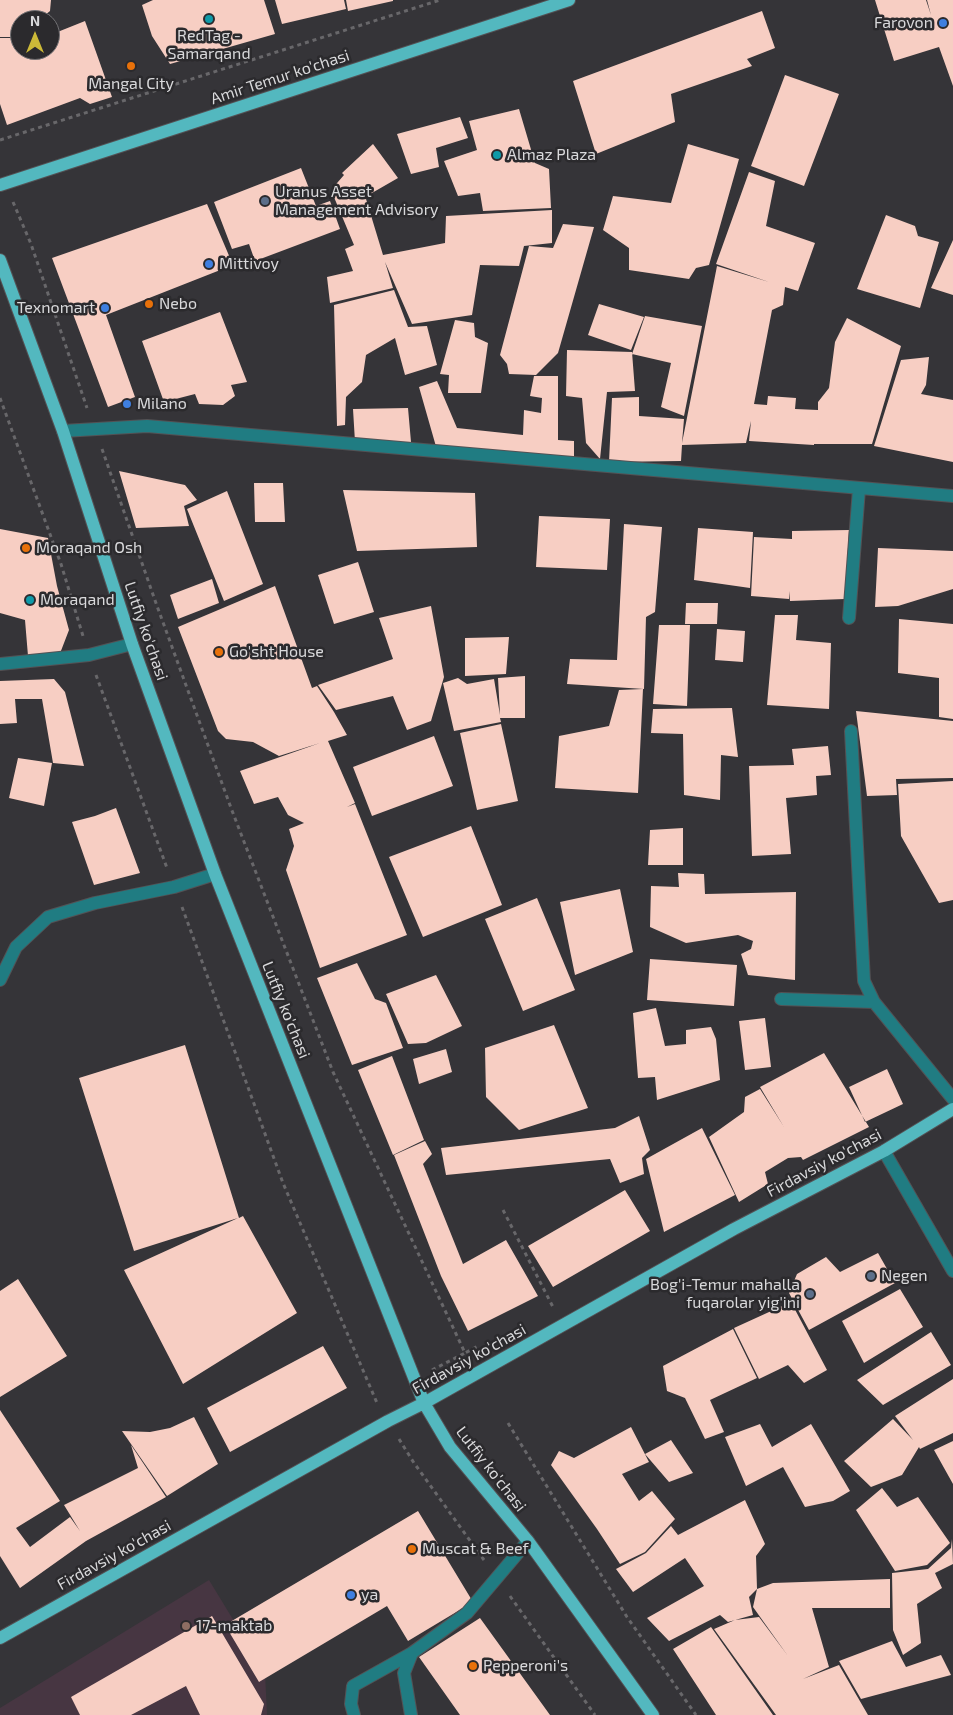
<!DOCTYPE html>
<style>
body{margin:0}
#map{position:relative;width:953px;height:1715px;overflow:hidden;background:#353438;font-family:"Exo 2",sans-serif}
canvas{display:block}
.north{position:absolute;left:10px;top:10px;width:50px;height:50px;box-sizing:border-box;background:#2b2a2d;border:1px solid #717073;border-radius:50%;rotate:0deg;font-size:14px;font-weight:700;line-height:20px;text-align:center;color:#d9d9db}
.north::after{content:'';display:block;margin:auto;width:18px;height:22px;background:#ccb938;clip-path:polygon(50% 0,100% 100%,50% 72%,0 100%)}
</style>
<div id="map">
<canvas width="953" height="1715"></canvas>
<div class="north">N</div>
</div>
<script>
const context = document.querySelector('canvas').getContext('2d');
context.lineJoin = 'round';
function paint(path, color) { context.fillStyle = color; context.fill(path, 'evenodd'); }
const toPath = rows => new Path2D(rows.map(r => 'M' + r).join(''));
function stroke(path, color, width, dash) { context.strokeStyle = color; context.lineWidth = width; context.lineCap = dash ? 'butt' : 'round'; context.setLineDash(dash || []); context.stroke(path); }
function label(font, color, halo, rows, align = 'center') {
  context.font = font + ' "Exo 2",sans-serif'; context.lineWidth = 5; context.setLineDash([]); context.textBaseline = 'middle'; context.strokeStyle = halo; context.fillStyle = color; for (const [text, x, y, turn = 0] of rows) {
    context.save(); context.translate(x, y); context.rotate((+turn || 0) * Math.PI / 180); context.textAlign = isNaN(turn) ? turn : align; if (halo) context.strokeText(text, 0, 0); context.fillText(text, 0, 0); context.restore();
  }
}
paint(toPath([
 [209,1580,265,1672,267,1715,0,1715,0,1708]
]), '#473642');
paint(toPath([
 [0,0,51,0,50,11,39,20,20,20,20,50,50,50,50,20,41,20,49,14,55,33,85,21,112,97,90,104,80,98,7,125,0,104,0,38,17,38,19,37,0,37],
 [153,0,264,0,275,34,170,64,152,36,142,5],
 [275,0,344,0,346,9,282,24],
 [346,0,393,0,393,1,348,11],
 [875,0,926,0,931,15,927,0,953,0,953,86,939,47,894,61],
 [762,11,775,48,747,59,752,66,671,94,675,122,596,154,573,81],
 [785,75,839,94,804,186,751,166],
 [519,109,535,163,549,169,551,208,483,211,480,193,458,196,444,161,477,150,469,121],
 [460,117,468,138,436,148,439,167,411,174,397,134],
 [373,144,398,178,365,197,354,186,366,199,383,255,445,243,446,216,552,210,552,243,524,246,519,266,480,265,472,315,412,324,385,262,393,288,330,303,327,277,353,271,345,249,354,245,331,190,344,175,342,173],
 [688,144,739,159,709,265,696,268,689,279,629,270,629,248,603,230,613,196,671,203],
 [301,168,316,206,330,201,340,229,255,261,249,244,232,249,214,202],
 [749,172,775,181,766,226,815,243,798,291,785,287,783,305,772,310,754,404,767,405,768,396,796,398,795,409,818,410,818,402,829,388,835,342,847,318,901,346,872,444,814,444,814,445,749,441,751,421,746,443,682,445,681,461,609,462,612,398,639,397,639,416,684,419,682,443,717,266,769,282,716,264],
 [207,204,233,265,106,315,135,397,108,407,52,258],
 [886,215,915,226,918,236,939,242,920,308,857,289],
 [563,224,594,227,558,353,536,375,509,374,507,364,500,355,529,246,553,248],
 [953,240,953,295,931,288],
 [394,290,408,327,427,326,437,365,405,375,395,338,366,355,362,382,346,397,345,425,337,426,334,305],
 [599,304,644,317,631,350,588,335],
 [220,312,247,382,231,385,235,396,223,405,199,404,195,394,164,402,142,341],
 [645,316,702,326,684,416,661,407,671,363,632,354],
 [455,320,474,323,475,337,488,343,481,393,448,393,449,375,440,374],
 [567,350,632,352,635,391,607,392,600,459,586,443,582,398,566,396],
 [929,357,926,385,921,394,953,400,953,462,874,446,901,360],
 [534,376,558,376,558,440,574,441,574,463,437,450,419,387,437,381,457,428,523,435,524,410,541,413,542,398,530,396],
 [408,408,411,442,355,442,353,409],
 [119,471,185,485,197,500,184,506,189,526,136,528],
 [254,483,283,483,285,522,255,522],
 [343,490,475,493,477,547,357,551],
 [227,491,263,584,224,601,187,509],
 [539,516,610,519,607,570,536,567],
 [624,524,662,527,655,612,646,617,644,689,567,684,570,659,617,660],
 [698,528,753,532,750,588,694,580],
 [0,529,48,538,57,586,69,630,59,656,28,656,25,620,0,613],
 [849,530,845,599,790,601,789,591,789,599,751,596,754,537,792,539,792,531],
 [878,548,953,551,953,589,898,606,875,607],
 [358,562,374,612,334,624,318,575],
 [212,579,219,603,178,619,170,595],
 [275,586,312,688,317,686,334,712,347,735,328,741,355,803,347,807,355,804,407,935,320,968,286,870,294,846,289,829,304,823,288,815,278,797,254,804,240,771,320,743,279,756,253,742,226,739,218,731,178,627],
 [686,603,718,603,717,624,685,624],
 [431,606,444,677,431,721,407,730,393,696,336,710,318,685,393,659,379,618],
 [775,615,798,615,796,640,831,643,829,709,767,705],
 [899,619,953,624,953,719,939,717,939,678,898,673],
 [659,625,690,625,687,706,653,704],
 [717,629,745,631,743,662,715,660],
 [509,637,506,674,465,676,465,638],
 [525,676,525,718,500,718,501,722,454,731,443,683,458,678,467,684,494,679,500,715,498,678],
 [54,679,65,692,84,766,53,763,42,699,15,699,17,723,0,724,0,681],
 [643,689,638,793,555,788,559,736,609,726,619,690],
 [732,708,738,757,721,755,720,800,684,795,683,734,651,733,653,709],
 [856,711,953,721,953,778,896,779,897,795,867,796],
 [501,724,518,801,477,810,460,733],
 [434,736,453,786,372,816,353,767],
 [828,746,831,775,816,776,817,795,786,798,791,854,752,856,749,766,794,765,792,749],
 [18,758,52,763,44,806,9,798],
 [953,781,953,900,939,903,901,836,898,784],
 [116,808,140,873,94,885,72,822,95,816],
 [471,826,502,905,423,937,389,857],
 [683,828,683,865,648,865,650,830],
 [678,873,704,874,705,894,796,892,795,980,748,975,741,954,751,949,753,941,738,935,686,943,650,927,651,886,679,887],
 [620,889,633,952,575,975,560,902],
 [537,898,575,990,523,1011,485,919],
 [650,959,737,965,734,1006,647,1000],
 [357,963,375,999,386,1003,403,1048,352,1065,317,978],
 [436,975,462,1026,426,1043,408,1044,386,994],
 [656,1008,665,1046,686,1044,686,1030,711,1027,716,1039,720,1080,657,1100,655,1077,638,1078,633,1013],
 [765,1018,771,1067,745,1070,739,1021],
 [554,1025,588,1108,519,1130,486,1097,485,1048],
 [185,1045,239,1218,243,1216,297,1313,183,1384,124,1270,238,1218,134,1251,79,1078],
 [446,1049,452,1072,419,1084,413,1059],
 [824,1053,869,1127,803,1160,801,1157,788,1158,765,1172,768,1184,739,1202,709,1137,744,1112,745,1097,760,1089,784,1127,760,1087],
 [392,1056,424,1140,393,1155,358,1070],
 [887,1069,903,1104,865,1122,849,1087],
 [639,1116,650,1150,642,1158,644,1174,620,1183,610,1159,446,1175,441,1148,615,1128],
 [702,1128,735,1195,664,1232,646,1159],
 [425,1141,432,1154,423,1164,463,1264,506,1240,538,1296,468,1331,441,1276,394,1155],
 [625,1190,650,1231,553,1287,528,1246],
 [878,1253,895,1283,809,1330,789,1293,797,1274,826,1257,840,1272],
 [18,1279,67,1356,0,1397,0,1291],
 [900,1289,923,1327,864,1363,842,1321],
 [791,1302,827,1370,804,1383,788,1365,759,1379,734,1328],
 [733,1329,757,1378,710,1400,724,1432,705,1439,685,1398,667,1391,663,1366],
 [931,1332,951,1365,883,1405,857,1380],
 [323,1346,347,1388,230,1452,207,1408],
 [953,1379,953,1433,920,1449,919,1447,902,1475,871,1487,844,1461,893,1419,913,1440,895,1416],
 [0,1410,60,1501,16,1528,30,1547,70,1517,80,1531,64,1505,138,1468,131,1445,166,1497,86,1541,20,1588,0,1556],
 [194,1417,218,1464,167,1496,122,1431,150,1432,170,1428],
 [760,1424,772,1447,811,1424,850,1491,833,1501,805,1507,783,1467,746,1486,725,1437],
 [631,1427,649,1462,622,1474,639,1501,652,1491,675,1519,645,1552,620,1564,597,1529,551,1465,559,1451,574,1458],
 [671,1440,693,1473,669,1482,645,1454],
 [953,1441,953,1484,934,1450],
 [882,1488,897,1507,918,1497,950,1543,927,1565,895,1571,856,1510],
 [745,1500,765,1544,756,1556,757,1589,773,1583,890,1579,890,1608,812,1608,829,1667,803,1679,839,1665,868,1715,776,1715,714,1629,735,1620,759,1617,788,1656,753,1607,757,1589,749,1597,753,1615,728,1622,720,1615,669,1641,647,1618,704,1586,685,1558,633,1592,616,1569,646,1553,671,1526,678,1535],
 [418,1511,473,1602,408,1641,387,1606,259,1682,225,1625],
 [952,1539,953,1564,935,1573,942,1588,917,1604,921,1643,903,1655,893,1630,892,1573,928,1569,951,1548],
 [212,1616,264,1704,261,1715,200,1715,186,1686,131,1715,80,1715,71,1697],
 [480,1618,550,1715,460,1715,419,1657],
 [711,1627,773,1715,716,1715,673,1649],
 [892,1641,906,1667,941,1655,951,1675,861,1699,839,1661]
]), '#f7cec3');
const minor = toPath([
 [63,431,147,426,953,496],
 [849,618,859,489],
 [0,664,89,655,132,644],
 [851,731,864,981,874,1002,953,1099],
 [0,980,16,947,48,917,95,903,174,887,215,874],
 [781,999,874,1002],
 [884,1151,953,1271],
 [354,1715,351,1704,353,1686,412,1653],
 [411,1715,404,1673,412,1653,467,1613,528,1541]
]);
const major = toPath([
 [0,185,569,0],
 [0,260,63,431,132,644,215,874,424,1403,450,1447,528,1541,653,1715],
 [0,1638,388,1421,424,1403,734,1229,884,1151,953,1109]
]);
stroke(minor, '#535255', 14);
stroke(major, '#535255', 14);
stroke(toPath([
 [0,140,440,0],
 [13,202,31,244,87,408],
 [0,398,61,564,83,636],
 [102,449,157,606,231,808,333,1072,465,1353,480,1345],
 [96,675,167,868],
 [182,907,283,1183,377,1403],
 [503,1210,553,1307],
 [432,1370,465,1353],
 [508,1423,627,1617,696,1715],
 [399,1439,414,1463,484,1560],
 [510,1596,595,1715]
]), '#68676a', 3, [4, 4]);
stroke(minor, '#207c82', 12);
stroke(major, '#53b8bf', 12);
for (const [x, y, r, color] of [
 [209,19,5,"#0f9aa8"],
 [943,23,5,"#3f7fe0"],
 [131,66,5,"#e8710a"],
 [497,155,5,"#0f9aa8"],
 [265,201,5,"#5c6f8a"],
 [209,264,5,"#3f7fe0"],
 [149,304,5,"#e8710a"],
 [105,308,5,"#3f7fe0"],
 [127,404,5,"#3f7fe0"],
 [26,548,5,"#e8710a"],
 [30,600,5,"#0f9aa8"],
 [219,652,5,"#e8710a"],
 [871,1276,5,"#5c6f8a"],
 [810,1294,5,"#5c6f8a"],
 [412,1549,5,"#e8710a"],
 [351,1595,5,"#3f7fe0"],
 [186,1626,5,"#8d6e63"],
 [473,1666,5,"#e8710a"]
]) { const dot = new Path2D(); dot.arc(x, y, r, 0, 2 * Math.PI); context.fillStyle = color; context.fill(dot); stroke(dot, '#2b2a2d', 2); }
label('16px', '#d9d9db', '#2b2a2d', [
 ["Farovon",933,23,"right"],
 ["RedTag -",209,36,"center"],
 ["Samarqand",209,54,"center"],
 ["Mangal City",131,84,"center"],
 ["Almaz Plaza",507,155],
 ["Uranus Asset",275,192],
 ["Management Advisory",275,210],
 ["Mittivoy",219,264],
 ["Nebo",159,304],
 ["Texnomart",95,308,"right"],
 ["Milano",137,404],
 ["Moraqand Osh",36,548],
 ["Moraqand",40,600],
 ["Go'sht House",229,652],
 ["Negen",881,1276],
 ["Bog'i-Temur mahalla",800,1285,"right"],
 ["fuqarolar yig'ini",800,1303,"right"],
 ["Muscat & Beef",422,1549],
 ["ya",361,1595],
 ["17-maktab",196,1626],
 ["Pepperoni's",483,1666]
], 'left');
label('16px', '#d9d9db', '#2b2a2d', [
 ["Amir Temur ko'chasi",280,77,-18],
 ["Lutfiy ko'chasi",146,631,71],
 ["Lutfiy ko'chasi",286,1010,68],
 ["Firdavsiy ko'chasi",824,1163,-28],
 ["Firdavsiy ko'chasi",469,1359,-29],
 ["Lutfiy ko'chasi",491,1469,52],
 ["Firdavsiy ko'chasi",114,1555,-29]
]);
</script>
